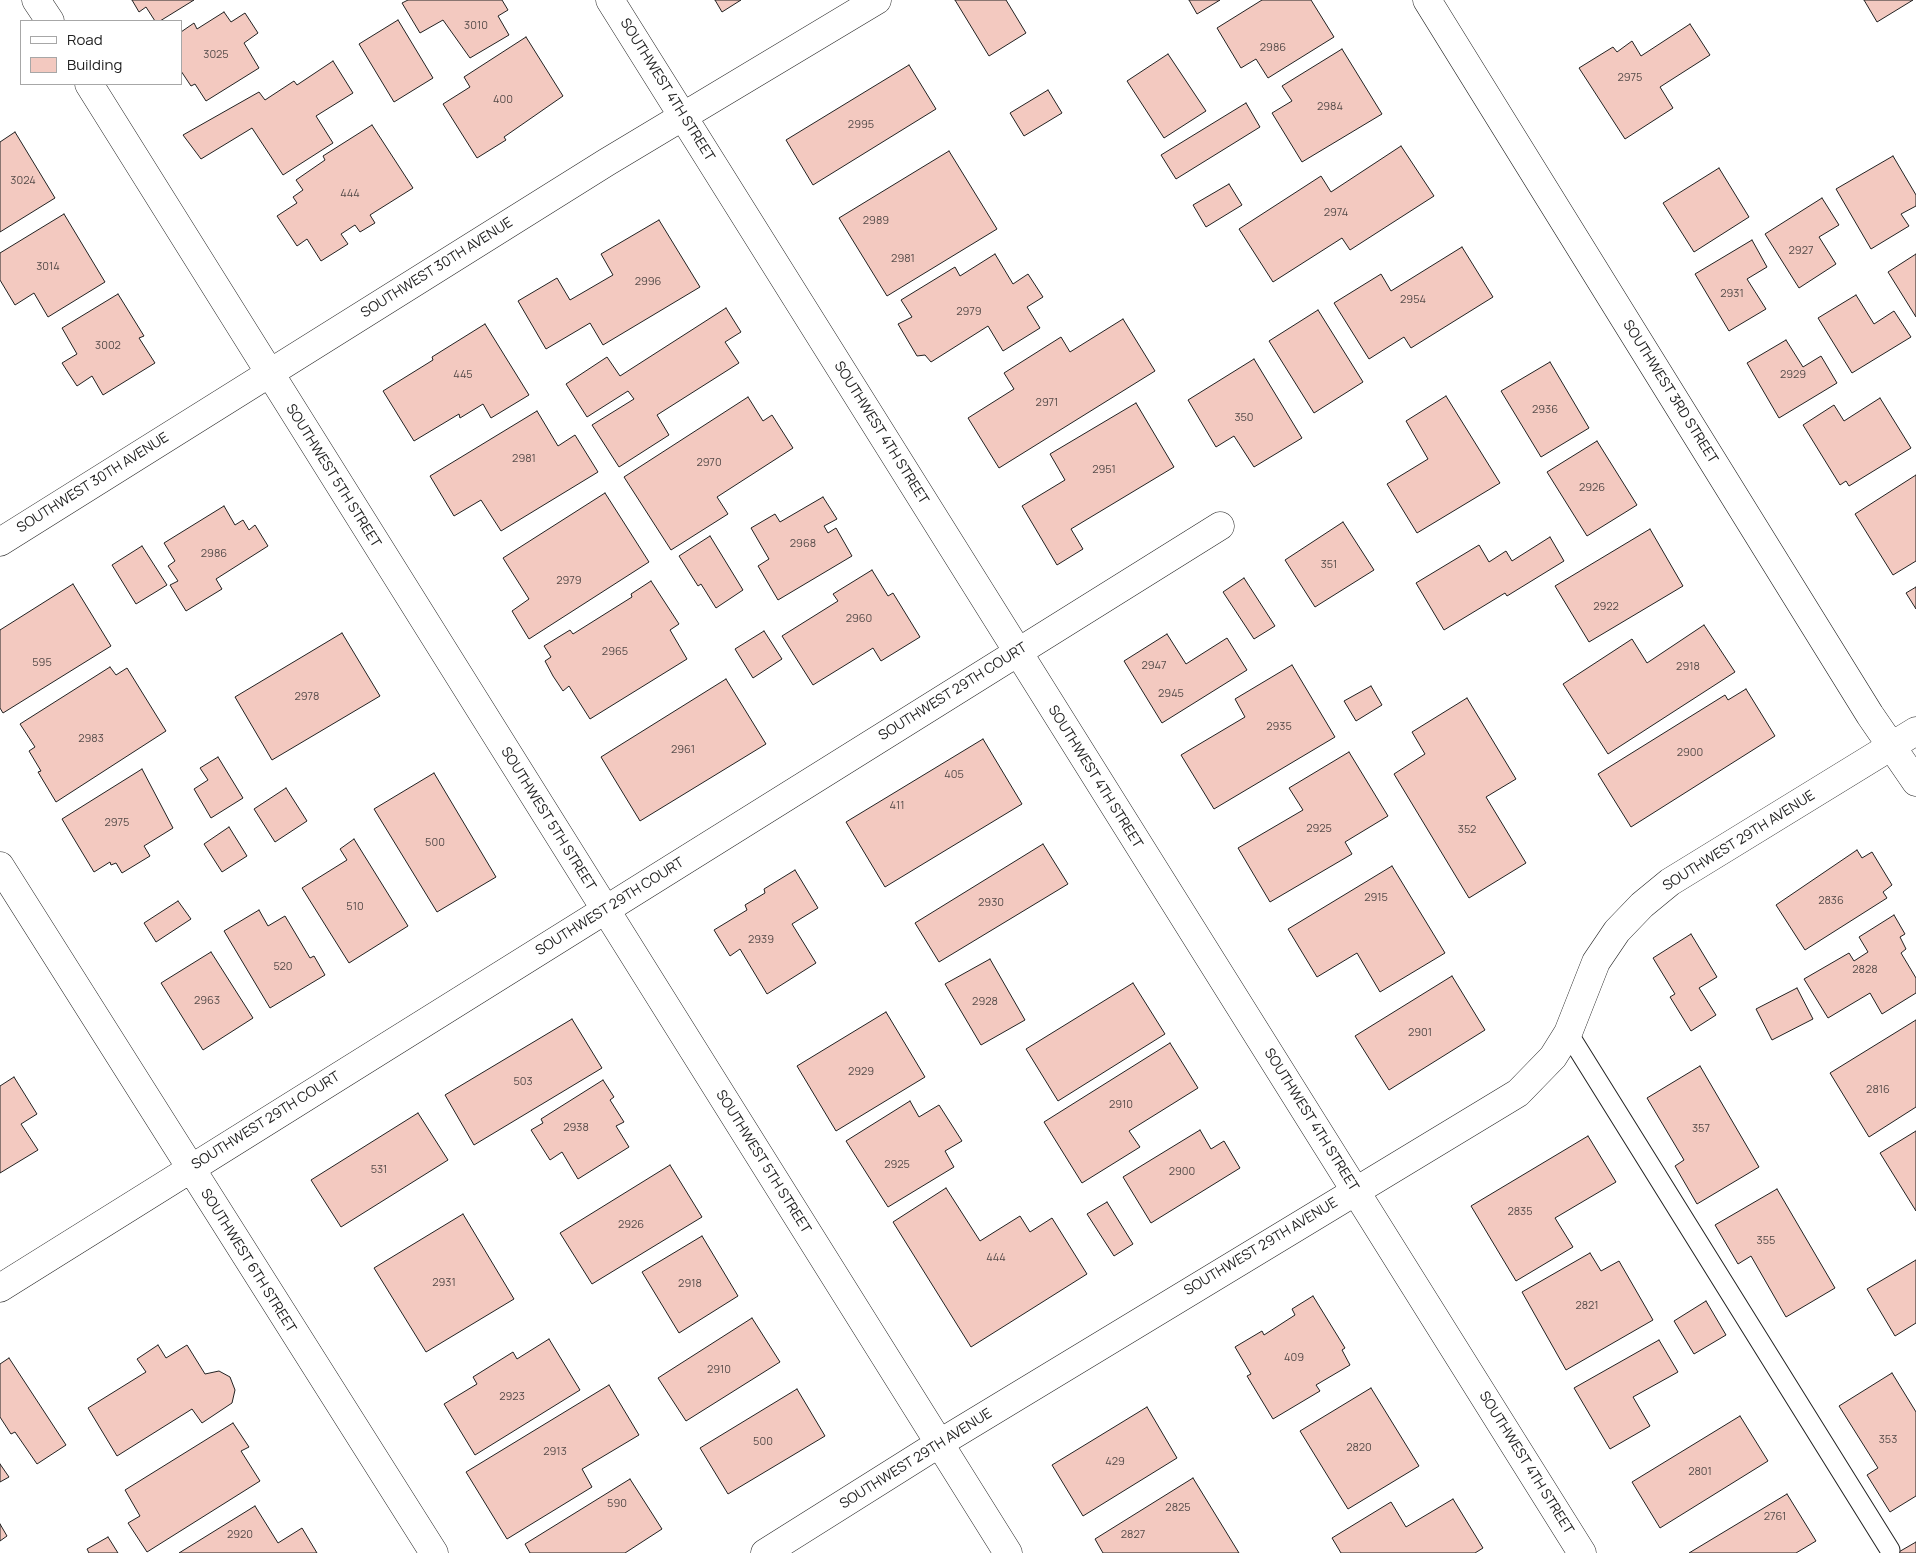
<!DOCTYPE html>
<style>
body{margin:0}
#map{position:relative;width:1916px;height:1553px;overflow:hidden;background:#fff;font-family:Manrope,sans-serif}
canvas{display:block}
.legend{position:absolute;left:20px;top:20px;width:162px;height:65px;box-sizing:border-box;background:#fff;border:1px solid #a7a7a7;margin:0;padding:6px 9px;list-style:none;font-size:15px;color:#222}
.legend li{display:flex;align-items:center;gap:10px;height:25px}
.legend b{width:25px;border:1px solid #a7a7a7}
</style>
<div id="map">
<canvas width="1916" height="1553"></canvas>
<ul class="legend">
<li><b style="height:6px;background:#fff"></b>Road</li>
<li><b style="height:14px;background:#f3c9c0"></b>Building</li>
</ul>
</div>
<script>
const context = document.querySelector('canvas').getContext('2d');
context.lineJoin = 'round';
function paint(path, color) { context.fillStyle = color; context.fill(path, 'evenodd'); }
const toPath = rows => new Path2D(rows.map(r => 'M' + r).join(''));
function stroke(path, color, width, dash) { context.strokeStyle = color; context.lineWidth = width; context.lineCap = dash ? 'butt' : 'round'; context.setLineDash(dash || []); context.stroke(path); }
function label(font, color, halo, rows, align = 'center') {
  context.font = font + ' Manrope,sans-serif'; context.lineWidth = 4; context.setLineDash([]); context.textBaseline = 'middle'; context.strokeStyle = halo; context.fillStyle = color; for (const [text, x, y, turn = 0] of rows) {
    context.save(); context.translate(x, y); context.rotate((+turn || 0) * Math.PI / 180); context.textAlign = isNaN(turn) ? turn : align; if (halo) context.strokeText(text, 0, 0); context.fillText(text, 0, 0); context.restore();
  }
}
const building = toPath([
 [132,0,194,0,160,21,155,21,146,7,139,12,132,0],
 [408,0,502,0,508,10,498,16,509,35,470,58,443,20,420,33,402,3,408,0],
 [715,0,741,0,722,12,715,0],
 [955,0,1006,0,1026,33,989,56,955,0],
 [1189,0,1220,0,1197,14,1189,0],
 [1262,0,1311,0,1334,37,1268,78,1256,59,1241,68,1217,28,1262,0],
 [1864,0,1913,0,1877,22,1864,0],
 [224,12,231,22,245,13,258,33,244,43,259,68,206,101,195,84,191,86,181,71,181,32,194,23,197,29,224,12],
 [398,20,433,78,394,102,359,44,398,20],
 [1690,24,1710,55,1660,87,1673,108,1625,139,1579,68,1613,47,1617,52,1632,41,1641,56,1690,24],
 [526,37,563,96,504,137,506,140,477,158,443,104,470,87,464,77,526,37],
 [1342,49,1382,114,1302,162,1272,113,1292,101,1282,86,1342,49],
 [1168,54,1206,111,1164,138,1127,81,1168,54],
 [333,61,353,93,316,116,333,143,283,175,252,128,201,159,183,135,259,92,265,100,294,81,297,85,333,61],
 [909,65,936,109,813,185,786,140,909,65],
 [1048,90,1062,113,1024,136,1010,113,1048,90],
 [1246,103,1260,127,1176,179,1161,155,1246,103],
 [372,125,413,188,370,215,375,223,360,232,355,225,341,234,348,244,321,261,307,239,297,246,277,216,297,203,293,197,303,190,296,180,325,160,323,156,372,125],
 [15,132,55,198,0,232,0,142,15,132],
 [1401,146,1434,196,1350,250,1342,238,1273,282,1239,229,1321,176,1331,192,1401,146],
 [949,151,997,229,887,296,839,218,949,151],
 [1893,156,1916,195,1916,206,1901,214,1909,226,1871,249,1836,189,1893,156],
 [1719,168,1749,217,1694,252,1663,203,1719,168],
 [1229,184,1242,205,1206,227,1193,205,1229,184],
 [1822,198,1839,225,1819,237,1836,264,1799,288,1765,234,1822,198],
 [64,214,105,282,48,317,34,293,15,305,0,280,0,253,64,214],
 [659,220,700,287,603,345,590,323,546,349,518,301,557,278,570,300,613,275,601,254,659,220],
 [1752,240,1767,267,1747,279,1766,309,1729,331,1695,274,1752,240],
 [1462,247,1493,297,1411,348,1404,337,1369,359,1334,303,1381,274,1391,291,1462,247],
 [995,254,1013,284,1028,274,1043,297,1027,307,1040,328,1003,351,988,326,931,362,925,355,917,356,898,324,912,317,901,300,955,267,960,276,995,254],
 [1916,254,1916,317,1888,272,1916,254],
 [118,294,144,336,139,338,155,363,103,395,92,376,77,386,69,374,62,363,77,354,62,328,118,294],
 [1856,295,1874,324,1894,311,1911,337,1852,373,1818,318,1856,295],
 [726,308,741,332,725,342,739,363,657,415,669,435,619,467,592,425,634,399,628,391,587,417,566,384,607,357,620,376,726,308],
 [1318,310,1363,382,1314,413,1269,341,1318,310],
 [1123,319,1155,371,999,468,968,418,1014,389,1004,373,1061,337,1070,352,1123,319],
 [485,324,529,395,491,418,483,404,460,418,459,414,414,441,383,391,433,360,432,357,485,324],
 [1786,340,1803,367,1821,356,1837,383,1779,418,1747,363,1786,340],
 [1254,359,1302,438,1254,467,1234,436,1216,447,1188,400,1254,359],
 [1550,362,1589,428,1541,457,1501,391,1550,362],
 [1446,396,1500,483,1417,533,1387,484,1428,459,1406,421,1446,396],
 [748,397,763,421,772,415,793,448,717,497,728,514,671,550,624,477,748,397],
 [1880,398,1911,448,1849,486,1846,481,1840,485,1803,425,1834,405,1844,421,1880,398],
 [1136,403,1174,467,1071,529,1083,549,1057,565,1022,506,1065,480,1050,454,1136,403],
 [537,411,558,446,575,435,598,472,501,531,481,500,454,516,430,476,537,411],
 [1597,441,1637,505,1587,536,1547,472,1597,441],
 [1916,475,1916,561,1893,575,1855,514,1916,475],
 [605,493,649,562,529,639,512,611,529,599,503,558,605,493],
 [823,497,837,519,824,526,828,533,836,528,852,556,778,600,758,566,769,559,751,528,775,514,780,522,823,497],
 [224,506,235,525,243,520,249,530,255,525,268,546,216,579,222,589,186,611,170,585,178,581,168,566,175,561,164,543,224,506],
 [1343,522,1374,570,1315,607,1285,560,1343,522],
 [1650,529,1683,586,1589,642,1555,586,1650,529],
 [710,536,743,590,716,608,701,584,698,586,679,556,710,536],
 [1550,537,1564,561,1507,596,1505,593,1444,630,1416,583,1479,545,1489,562,1506,551,1512,561,1550,537],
 [142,546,167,585,136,604,112,565,142,546],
 [872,570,888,596,893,593,920,637,881,661,873,648,813,685,782,636,838,601,833,594,872,570],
 [1244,578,1275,626,1254,639,1223,592,1244,578],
 [651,581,679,624,670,630,687,659,590,719,569,686,563,691,553,676,545,661,551,657,544,646,570,630,573,634,632,597,631,594,651,581],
 [73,584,111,646,3,713,0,708,0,630,73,584],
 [1916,587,1916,609,1906,593,1916,587],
 [1704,625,1735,672,1608,754,1563,684,1632,639,1647,663,1704,625],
 [764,631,782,659,753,678,735,649,764,631],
 [342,633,380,696,272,760,235,697,342,633],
 [1167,634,1186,664,1227,638,1247,670,1162,723,1124,661,1167,634],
 [1292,665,1335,737,1214,809,1181,755,1245,717,1235,699,1292,665],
 [110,667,116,675,127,668,166,731,56,802,38,772,41,771,29,751,35,747,20,724,110,667],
 [726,679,766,744,640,821,601,757,726,679],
 [1371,686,1382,705,1356,721,1344,701,1371,686],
 [1746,689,1775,736,1631,827,1598,774,1725,695,1728,700,1746,689],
 [1467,698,1516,779,1486,797,1526,863,1469,898,1394,774,1425,754,1412,732,1467,698],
 [983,739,1022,804,885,887,846,822,983,739],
 [1349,752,1388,816,1345,842,1352,854,1270,902,1238,848,1303,810,1289,788,1349,752],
 [218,757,243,798,211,818,194,789,208,780,200,768,218,757],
 [142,769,173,828,144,846,150,856,122,873,116,863,111,865,110,862,94,872,62,819,142,769],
 [434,773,496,877,437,912,374,809,434,773],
 [286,788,307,821,275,842,254,809,286,788],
 [229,827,247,856,222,872,204,844,229,827],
 [354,839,408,926,349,963,302,888,347,860,340,849,354,839],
 [1043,844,1068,884,939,962,915,923,1043,844],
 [1857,850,1862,858,1872,852,1892,885,1883,892,1887,898,1805,950,1776,905,1857,850],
 [1392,866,1445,953,1380,992,1357,953,1317,977,1288,929,1392,866],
 [795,870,818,908,792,924,816,963,767,994,740,949,730,956,714,930,747,910,745,905,765,893,764,889,795,870],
 [178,901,191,919,156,942,144,923,178,901],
 [259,910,268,926,285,916,310,958,314,956,325,975,270,1008,224,931,259,910],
 [1894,915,1905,934,1900,937,1906,949,1901,953,1916,978,1916,993,1882,1014,1870,993,1828,1018,1804,979,1849,953,1854,961,1868,952,1859,937,1894,915],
 [1691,934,1717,977,1699,988,1716,1015,1691,1031,1670,997,1675,994,1653,958,1691,934],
 [211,952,253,1018,203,1050,161,983,211,952],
 [990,959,1025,1020,981,1045,945,984,990,959],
 [1452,976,1485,1030,1389,1090,1355,1036,1452,976],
 [1133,983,1165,1034,1058,1101,1026,1049,1133,983],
 [1797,988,1813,1019,1772,1040,1756,1009,1797,988],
 [886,1012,925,1077,836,1131,797,1066,886,1012],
 [572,1019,602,1068,474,1145,445,1095,572,1019],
 [1916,1020,1916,1107,1869,1137,1830,1073,1916,1020],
 [1170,1043,1198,1088,1129,1131,1140,1147,1082,1183,1044,1122,1170,1043],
 [1700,1066,1759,1167,1697,1204,1675,1166,1684,1160,1647,1098,1700,1066],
 [14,1077,37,1114,21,1124,38,1150,0,1173,0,1086,14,1077],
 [603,1080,614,1097,610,1100,624,1122,616,1126,629,1147,578,1179,562,1152,550,1160,531,1130,543,1123,541,1119,603,1080],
 [910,1101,919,1117,939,1105,962,1141,945,1151,954,1167,888,1207,846,1141,910,1101],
 [418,1113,448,1160,341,1227,311,1180,418,1113],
 [1200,1130,1211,1149,1224,1141,1240,1168,1151,1223,1123,1177,1200,1130],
 [1916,1131,1916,1211,1880,1153,1916,1131],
 [1588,1136,1616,1182,1555,1218,1573,1247,1516,1281,1471,1206,1588,1136],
 [670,1165,702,1217,592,1284,560,1233,670,1165],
 [946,1188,980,1241,1020,1216,1030,1232,1052,1218,1087,1274,971,1347,893,1222,946,1188],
 [1777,1189,1835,1288,1786,1317,1751,1256,1738,1264,1715,1225,1777,1189],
 [1107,1202,1133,1244,1114,1256,1087,1214,1107,1202],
 [463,1214,514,1299,426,1352,374,1268,463,1214],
 [702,1236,738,1296,679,1333,642,1272,702,1236],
 [1590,1253,1601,1271,1619,1261,1653,1320,1566,1370,1522,1292,1590,1253],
 [1916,1260,1916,1323,1895,1336,1867,1289,1916,1260],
 [1313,1296,1345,1348,1342,1350,1350,1365,1316,1385,1320,1391,1273,1419,1247,1376,1251,1374,1235,1347,1262,1331,1264,1335,1295,1315,1292,1309,1313,1296],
 [1706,1301,1726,1335,1694,1354,1674,1321,1706,1301],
 [752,1318,780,1362,686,1421,658,1378,752,1318],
 [549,1339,580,1390,475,1455,444,1404,477,1384,473,1377,513,1352,517,1359,549,1339],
 [1659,1340,1678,1372,1633,1397,1650,1426,1610,1449,1574,1388,1659,1340],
 [158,1345,166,1358,187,1345,205,1374,219,1371,230,1377,235,1390,232,1403,202,1423,192,1409,117,1456,88,1408,146,1372,137,1359,158,1345],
 [9,1358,66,1445,37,1464,15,1432,11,1434,0,1417,0,1364,9,1358],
 [1892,1373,1916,1412,1916,1496,1890,1512,1867,1475,1878,1468,1839,1406,1892,1373],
 [609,1385,639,1435,582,1469,592,1487,507,1539,466,1472,609,1385],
 [1371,1388,1419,1466,1348,1509,1300,1431,1371,1388],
 [797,1389,825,1436,728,1494,700,1448,797,1389],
 [1147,1407,1177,1458,1083,1516,1052,1465,1147,1407],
 [1740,1416,1768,1461,1660,1528,1632,1482,1740,1416],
 [233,1423,249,1447,241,1451,260,1481,147,1552,128,1523,140,1516,125,1490,233,1423],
 [0,1464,9,1477,0,1482,0,1464],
 [1193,1478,1239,1553,1103,1553,1095,1539,1193,1478],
 [630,1479,662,1529,625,1553,530,1553,525,1544,630,1479],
 [1787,1494,1816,1541,1796,1553,1689,1553,1787,1494],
 [1453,1499,1483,1548,1475,1553,1341,1553,1332,1538,1391,1502,1406,1527,1453,1499],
 [255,1506,278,1543,302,1528,317,1553,179,1553,255,1506],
 [0,1524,7,1536,0,1541,0,1524],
 [108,1537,118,1553,89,1553,87,1549,108,1537],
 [1916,1542,1916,1553,1897,1553,1916,1542]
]);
paint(building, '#f3c9c0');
stroke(building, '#222', 1);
const lane = toPath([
 [1568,1033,1890,1550]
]);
const street = toPath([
 [36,0,50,21],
 [610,0,1582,1553],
 [1427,0,1870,715,1916,782],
 [89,84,1008,1553],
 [0,542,607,162,877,0],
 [0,866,434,1553],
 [0,1288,1220,526],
 [765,1553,940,1443,1518,1093,1553,1057,1568,1033,1596,962,1617,931,1642,905,1670,882,1916,731]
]);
stroke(lane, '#222', 21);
stroke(street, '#222', 29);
stroke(lane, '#fff', 19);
stroke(street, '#fff', 28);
label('11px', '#564c4a', null, [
 ["3010",476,26],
 ["2986",1273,48],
 ["3025",216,55],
 ["2975",1630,78],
 ["400",503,100],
 ["2984",1330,107],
 ["2995",861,125],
 ["3024",23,181],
 ["444",350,194],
 ["2974",1336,213],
 ["2989",876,221],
 ["2927",1801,251],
 ["2981",903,259],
 ["3014",48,267],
 ["2996",648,282],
 ["2931",1732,294],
 ["2954",1413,300],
 ["2979",969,312],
 ["3002",108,346],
 ["445",463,375],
 ["2929",1793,375],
 ["2971",1047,403],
 ["2936",1545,410],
 ["350",1244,418],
 ["2981",524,459],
 ["2970",709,463],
 ["2951",1104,470],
 ["2926",1592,488],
 ["2968",803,544],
 ["2986",214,554],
 ["351",1329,565],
 ["2979",569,581],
 ["2922",1606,607],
 ["2960",859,619],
 ["2965",615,652],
 ["595",42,663],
 ["2947",1154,666],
 ["2918",1688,667],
 ["2945",1171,694],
 ["2978",307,697],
 ["2935",1279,727],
 ["2983",91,739],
 ["2961",683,750],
 ["2900",1690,753],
 ["405",954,775],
 ["411",897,806],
 ["2975",117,823],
 ["2925",1319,829],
 ["352",1467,830],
 ["500",435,843],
 ["2915",1376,898],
 ["2836",1831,901],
 ["2930",991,903],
 ["510",355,907],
 ["2939",761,940],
 ["520",283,967],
 ["2828",1865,970],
 ["2963",207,1001],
 ["2928",985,1002],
 ["2901",1420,1033],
 ["2929",861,1072],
 ["503",523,1082],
 ["2816",1878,1090],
 ["2910",1121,1105],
 ["2938",576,1128],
 ["357",1701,1129],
 ["2925",897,1165],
 ["531",379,1170],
 ["2900",1182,1172],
 ["2835",1520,1212],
 ["2926",631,1225],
 ["355",1766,1241],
 ["444",996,1258],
 ["2931",444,1283],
 ["2918",690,1284],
 ["2821",1587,1306],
 ["409",1294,1358],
 ["2910",719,1370],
 ["2923",512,1397],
 ["353",1888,1440],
 ["500",763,1442],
 ["2820",1359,1448],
 ["2913",555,1452],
 ["429",1115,1462],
 ["2801",1700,1472],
 ["590",617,1504],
 ["2825",1178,1508],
 ["2761",1775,1517],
 ["2920",240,1535],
 ["2827",1133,1535]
]);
label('14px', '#222', '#fff', [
 ["SOUTHWEST 4TH STREET",667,90,58],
 ["SOUTHWEST 30TH AVENUE",437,268,-32],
 ["SOUTHWEST 3RD STREET",1670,392,58],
 ["SOUTHWEST 4TH STREET",881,433,58],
 ["SOUTHWEST 5TH STREET",333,476,58],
 ["SOUTHWEST 30TH AVENUE",93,483,-32],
 ["SOUTHWEST 29TH COURT",953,692,-32],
 ["SOUTHWEST 4TH STREET",1095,777,58],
 ["SOUTHWEST 5TH STREET",548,819,58],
 ["SOUTHWEST 29TH AVENUE",1739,841,-32],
 ["SOUTHWEST 29TH COURT",610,907,-32],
 ["SOUTHWEST 4TH STREET",1311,1120,58],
 ["SOUTHWEST 29TH COURT",266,1121,-32],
 ["SOUTHWEST 5TH STREET",763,1162,58],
 ["SOUTHWEST 29TH AVENUE",1261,1247,-31],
 ["SOUTHWEST 6TH STREET",248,1261,58],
 ["SOUTHWEST 29TH AVENUE",916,1459,-32],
 ["SOUTHWEST 4TH STREET",1526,1463,58]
]);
</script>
